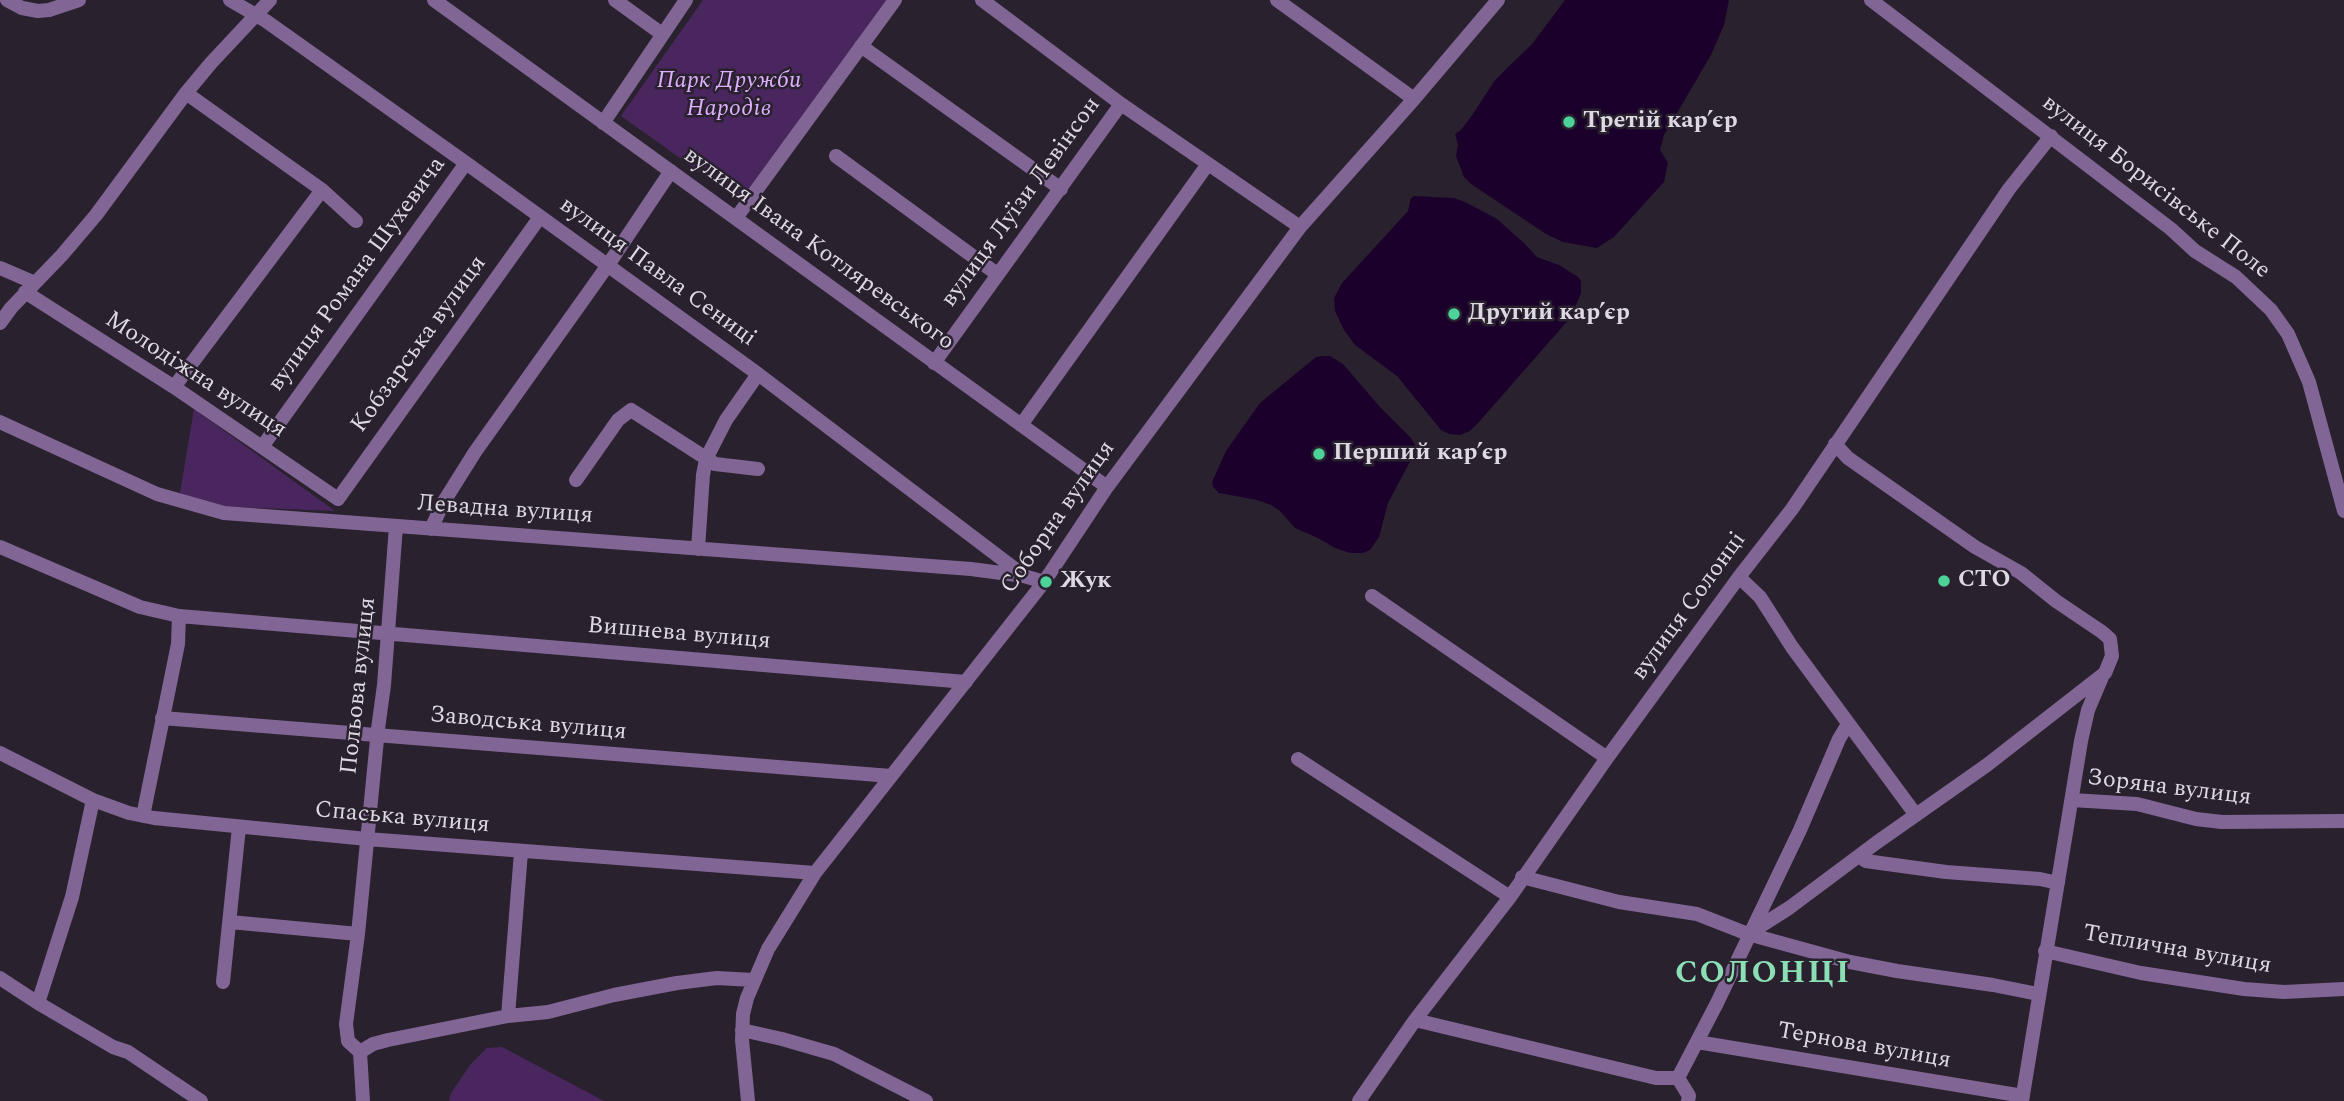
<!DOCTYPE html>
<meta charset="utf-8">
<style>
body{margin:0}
canvas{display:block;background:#29212e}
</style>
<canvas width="2344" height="1101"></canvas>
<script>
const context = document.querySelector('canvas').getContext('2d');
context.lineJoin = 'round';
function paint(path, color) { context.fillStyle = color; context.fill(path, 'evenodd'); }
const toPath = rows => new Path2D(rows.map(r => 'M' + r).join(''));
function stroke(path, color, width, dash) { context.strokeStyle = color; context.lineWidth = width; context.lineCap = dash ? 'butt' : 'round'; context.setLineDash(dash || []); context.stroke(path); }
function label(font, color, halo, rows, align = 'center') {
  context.font = font + ' Spectral,serif'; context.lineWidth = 5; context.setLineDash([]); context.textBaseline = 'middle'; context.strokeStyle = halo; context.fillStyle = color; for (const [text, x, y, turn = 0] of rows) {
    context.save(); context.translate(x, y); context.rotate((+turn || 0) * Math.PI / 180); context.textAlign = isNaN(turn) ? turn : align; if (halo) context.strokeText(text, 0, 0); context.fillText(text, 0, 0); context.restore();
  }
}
paint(toPath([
 [703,0,893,0,746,205,621,116],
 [194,409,335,511,210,506,180,493],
 [502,1047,604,1101,449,1101,451,1093,470,1065,487,1048]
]), '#4a265f');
paint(toPath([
 [1565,0,1729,0,1724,25,1711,55,1664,135,1660,150,1668,163,1664,182,1614,237,1597,248,1563,242,1546,234,1471,184,1464,177,1456,156,1458,144,1455,134,1461,130,1473,114,1495,80,1532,44],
 [1414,196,1454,198,1465,202,1497,219,1524,243,1537,257,1559,265,1578,277,1581,281,1581,293,1571,317,1479,422,1470,431,1460,435,1449,434,1441,430,1397,376,1355,345,1344,330,1335,311,1334,298,1342,283,1408,211,1411,198],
 [1323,356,1330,356,1343,364,1380,407,1411,438,1416,447,1413,456,1388,503,1379,537,1370,550,1363,553,1350,553,1335,548,1318,538,1295,528,1280,511,1271,505,1257,500,1219,493,1213,487,1212,482,1226,451,1260,403,1316,357]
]), '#1b002b');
stroke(toPath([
 [7,0,22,8,38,11,49,10,79,0],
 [230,0,266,21,466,163,758,374,1023,575],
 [434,0,1107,487],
 [615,0,662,34],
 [982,0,1121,104,1300,227],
 [1277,0,1414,99],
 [1871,0,2171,229,2195,251,2236,277,2271,310,2288,334,2309,382,2344,511],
 [861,46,1061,189],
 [186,93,322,190,356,221],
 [603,123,686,0],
 [836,156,997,274],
 [736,218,895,0],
 [0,268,35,283],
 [25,292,174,387,338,499],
 [0,323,11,308,62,255,96,215,186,93,211,63,270,0],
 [934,363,1121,104],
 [174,387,322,190],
 [0,422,157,494,224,513,971,569,1024,576,1044,582],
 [1021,425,1208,164],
 [262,447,466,163],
 [576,480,618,420,631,410,715,464,758,469],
 [338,499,540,217],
 [431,529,443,503,475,452,608,265,671,171],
 [0,547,140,607,179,616,966,682],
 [698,549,703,475,706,459,726,420,758,374],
 [1739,577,1760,597,1792,647,1916,815],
 [1372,596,1607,758],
 [162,718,891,776],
 [0,753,93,800,129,813,154,818,367,839,815,873],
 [1298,759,1510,897],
 [2072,800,2137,804,2196,819,2222,822,2344,821],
 [143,816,178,644,179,616],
 [1859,856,1866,861,1880,863,1946,872,2040,879,2058,883],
 [1522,877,1619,902,1697,914,1748,934,1850,962,1897,971,1993,985,2038,994],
 [230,922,358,934],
 [1748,934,1789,908,1876,843,1987,765,2105,673,2112,656,2110,639,2102,632,2056,601,2021,573,1975,547,1848,458,1835,444],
 [2045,951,2141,973,2244,989,2284,992,2344,989],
 [0,978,38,1003,113,1047,128,1052,201,1101],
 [223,982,239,827],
 [38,1003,72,897,93,800],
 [508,1016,521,852],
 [1415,1020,1656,1078,1678,1078,1689,1096,1688,1101],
 [742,1030,782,1039,834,1054,926,1101],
 [1697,1042,2023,1096],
 [360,1052,348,1041,346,1024,358,934,378,729,384,685,396,526],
 [360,1052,373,1044,388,1040,508,1016,548,1012,614,995,677,983,717,978,753,980],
 [360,1052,363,1101],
 [1678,1078,1717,1003,1800,830,1839,739,1848,724],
 [748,1101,742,1040,743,1014,747,998,768,949,815,873,1044,582,1107,487,1300,227,1414,99,1498,0],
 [1359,1101,1415,1020,1510,897,1607,758,1739,577,1792,509,2009,189,2051,136],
 [2022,1101,2081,741,2088,710,2102,677]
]), '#816594', 14);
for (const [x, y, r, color] of [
 [1569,122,7,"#4dd39a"],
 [1454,314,7,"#4dd39a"],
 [1319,454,7,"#4dd39a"],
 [1944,581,7,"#4dd39a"],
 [1046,582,7,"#4dd39a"]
]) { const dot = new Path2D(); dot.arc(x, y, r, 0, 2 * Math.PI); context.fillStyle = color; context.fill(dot); stroke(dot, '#29212e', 2.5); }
label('italic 24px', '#ddaffc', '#29212e', [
 ["Парк Дружби",729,82],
 ["Народів",729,110]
]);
label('bold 24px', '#ddd8e1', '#29212e', [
 ["Третій кар’єр",1583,122],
 ["Другий кар’єр",1468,314],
 ["Перший кар’єр",1333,454],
 ["СТО",1958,581],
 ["Жук",1060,582]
], 'left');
label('24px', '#ddd8e1', '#29212e', [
 ["вулиця Борисівське Поле",2155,188,38],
 ["вулиця Луїзи Левінсон",1022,203,-54],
 ["вулиця Івана Котляревського",818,250,36],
 ["вулиця Павла Сениці",657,273,36],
 ["вулиця Романа Шухевича",358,275,-54],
 ["Кобзарська вулиця",420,345,-54],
 ["Молодіжна вулиця",195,376,33],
 ["Левадна вулиця",505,511,4],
 ["Соборна вулиця",1059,518,-55],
 ["вулиця Солонці",1690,607,-54],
 ["Вишнева вулиця",679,635,5],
 ["Польова вулиця",360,686,-84],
 ["Заводська вулиця",528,725,5],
 ["Зоряна вулиця",2169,789,7],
 ["Спаська вулиця",402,819,5],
 ["Теплична вулиця",2177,951,10],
 ["Тернова вулиця",1864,1047,10]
]);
context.letterSpacing = '2px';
label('bold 32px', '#8cdfb5', '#29212e', [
 ["СОЛОНЦІ",1763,976]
]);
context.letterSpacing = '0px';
</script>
